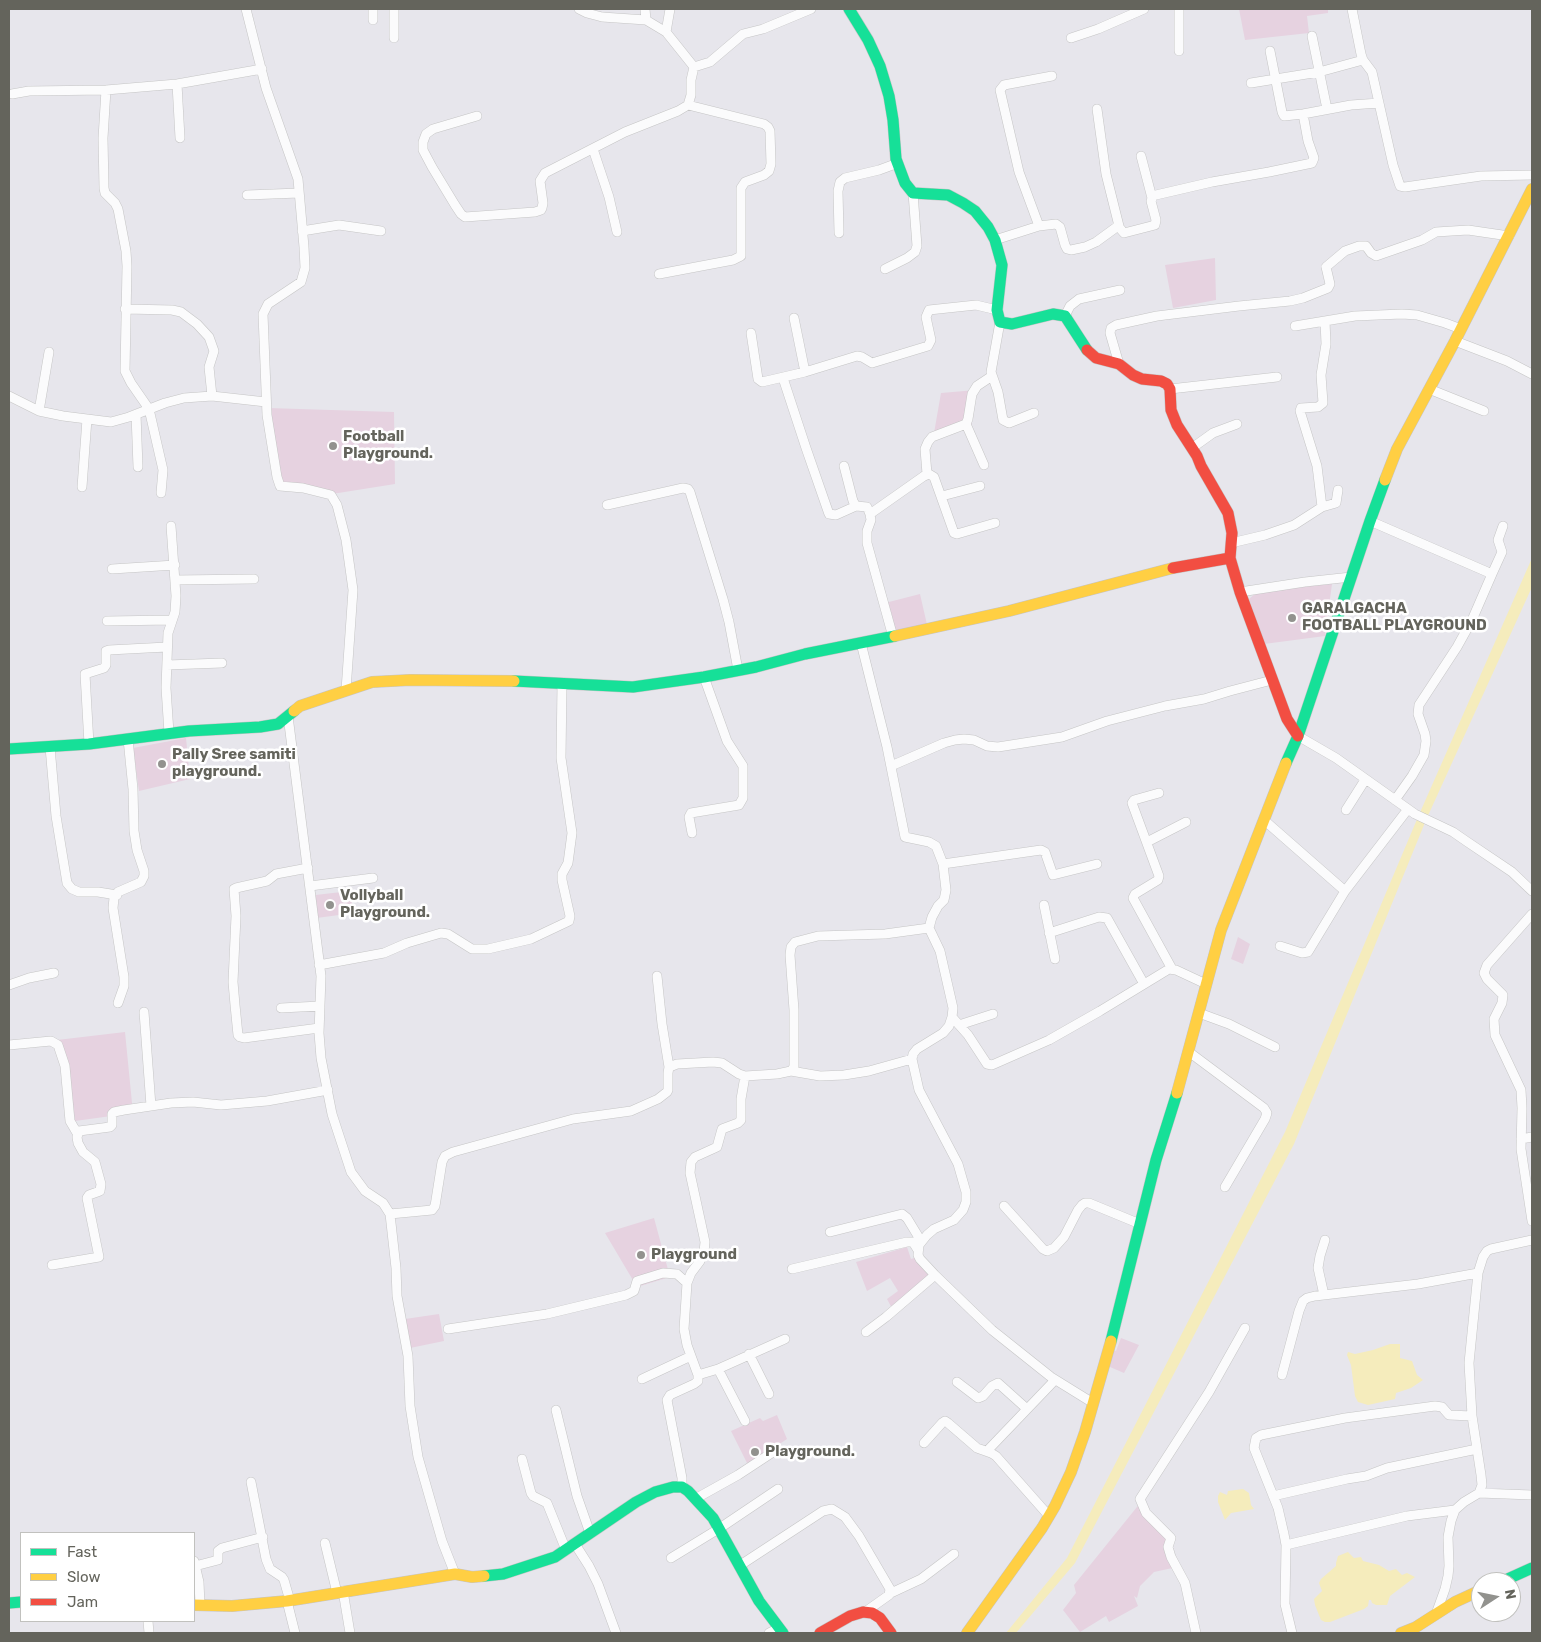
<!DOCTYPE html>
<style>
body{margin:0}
#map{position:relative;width:1541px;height:1642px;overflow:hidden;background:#e7e6ec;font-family:Rubik,sans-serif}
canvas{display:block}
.frame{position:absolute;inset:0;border:10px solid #64645c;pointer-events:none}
.legend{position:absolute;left:20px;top:1532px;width:175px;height:90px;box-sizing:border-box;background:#fff;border:1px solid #c1c1be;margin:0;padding:6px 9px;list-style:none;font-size:15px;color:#64645c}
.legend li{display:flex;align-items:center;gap:10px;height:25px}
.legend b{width:25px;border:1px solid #c1c1be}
.north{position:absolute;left:1471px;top:1572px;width:50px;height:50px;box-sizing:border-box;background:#fff;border:1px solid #c1c1be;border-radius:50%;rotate:79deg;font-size:14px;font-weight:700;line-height:20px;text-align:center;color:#64645c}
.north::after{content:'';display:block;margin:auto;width:18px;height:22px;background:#92928e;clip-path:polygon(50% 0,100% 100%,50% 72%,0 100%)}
</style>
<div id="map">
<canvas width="1541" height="1642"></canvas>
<div class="frame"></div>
<ul class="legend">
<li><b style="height:6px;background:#16e098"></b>Fast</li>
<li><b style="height:6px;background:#ffcf43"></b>Slow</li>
<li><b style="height:6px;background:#f24e42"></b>Jam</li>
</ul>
<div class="north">N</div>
</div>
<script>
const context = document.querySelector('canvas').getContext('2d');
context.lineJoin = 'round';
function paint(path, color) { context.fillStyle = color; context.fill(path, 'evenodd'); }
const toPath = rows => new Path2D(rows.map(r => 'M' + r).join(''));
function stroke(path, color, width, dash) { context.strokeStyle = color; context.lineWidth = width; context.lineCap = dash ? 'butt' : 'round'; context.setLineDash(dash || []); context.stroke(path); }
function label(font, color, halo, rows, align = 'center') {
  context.font = font + ' Rubik,sans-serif'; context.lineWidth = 5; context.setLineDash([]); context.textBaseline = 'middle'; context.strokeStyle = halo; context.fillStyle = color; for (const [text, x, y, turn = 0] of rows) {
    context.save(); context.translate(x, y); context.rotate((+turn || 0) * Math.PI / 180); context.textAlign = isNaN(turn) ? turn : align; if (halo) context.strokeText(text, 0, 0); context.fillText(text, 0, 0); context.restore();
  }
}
paint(toPath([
 [1239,9,1328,9,1328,13,1307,16,1309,33,1245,40],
 [1215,258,1216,300,1173,308,1165,265],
 [976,390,971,428,934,433,941,393],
 [268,408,394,412,395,484,332,494,280,486],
 [1332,584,1325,636,1264,644,1249,599,1256,593,1299,587],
 [920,594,928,629,893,637,885,603],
 [186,738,190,779,139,791,133,748],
 [350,891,354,913,309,919,307,896],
 [1238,937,1250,944,1243,964,1231,959],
 [125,1032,133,1113,75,1121,68,1064,57,1040],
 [654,1218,670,1277,637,1287,605,1233],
 [907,1247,911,1259,917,1257,934,1278,894,1312,887,1299,898,1291,890,1278,867,1291,856,1262],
 [439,1314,444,1341,410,1348,405,1319],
 [1121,1338,1139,1345,1124,1373,1110,1367,1111,1350,1116,1351],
 [777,1415,787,1439,748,1465,731,1431,760,1418,763,1421],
 [1141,1502,1171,1538,1177,1567,1154,1572,1140,1586,1137,1598,1134,1596,1138,1606,1109,1622,1106,1616,1080,1632,1063,1610,1076,1593,1074,1585]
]), '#e6d2e0');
paint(toPath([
 [1532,558,1532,587,1426,820,1294,1144,1075,1563,1016,1633,1006,1633,1067,1558,1285,1132,1418,817],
 [1390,1344,1400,1344,1400,1358,1412,1361,1417,1375,1423,1380,1411,1388,1396,1393,1395,1399,1368,1405,1358,1402,1355,1396,1351,1365,1347,1355,1348,1352,1355,1354,1373,1350],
 [1243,1489,1249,1493,1251,1505,1254,1509,1231,1513,1225,1520,1218,1502,1218,1496,1220,1492,1227,1495,1228,1491],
 [1348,1552,1354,1558,1361,1557,1363,1561,1379,1565,1389,1571,1396,1569,1402,1575,1407,1573,1415,1577,1390,1596,1387,1605,1376,1605,1372,1603,1371,1600,1369,1600,1368,1606,1364,1609,1330,1622,1325,1622,1321,1620,1315,1605,1314,1599,1322,1591,1319,1583,1321,1579,1336,1566,1336,1563,1338,1556]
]), '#f5ecbc');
const street = toPath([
 [246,9,266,88,298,179,304,247,305,268,301,282,268,304,263,314,267,415,277,477,280,486,303,488,331,495,337,505,346,540,353,590,346,690],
 [394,9,394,38],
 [579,9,587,13,602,17,646,20],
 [645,9,646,20,666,32,694,67,710,62,743,34,763,29,811,9],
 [1179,9,1179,51],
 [1352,9,1361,54,1363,60,1372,72,1393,165,1400,186,1405,187,1481,176,1532,175],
 [373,20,373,9],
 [666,32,670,9],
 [1312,36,1327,109],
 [1071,38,1098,29,1144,9],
 [1270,51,1282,112,1284,116,1303,114,1351,105,1379,103],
 [1251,83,1319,72,1363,60],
 [177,84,180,138],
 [106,90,103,138,104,188,105,193,115,203,118,209,126,251,127,266,125,371,131,383,149,409,163,470,161,493],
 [12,94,29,91,106,90,177,84,262,69],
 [1097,109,1106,174,1119,226],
 [477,116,433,129,426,134,423,142,423,150,432,167,455,205,461,214,465,217,535,212,541,210,542,208,543,203,540,181,545,173,625,132,678,111,688,105,691,95,691,80,694,67],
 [593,149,609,197,617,232],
 [1141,156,1152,198],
 [247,195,299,193],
 [1039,226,1019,172,1000,90,1004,85,1052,76],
 [302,231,339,225,381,231],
 [839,233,838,191,840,182,845,178,879,170,898,163],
 [995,240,1039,226,1056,224,1060,227,1065,245,1067,249,1071,250,1085,247,1096,242,1118,226,1124,233,1155,225,1156,220,1151,201,1153,196,1156,195,1212,182,1269,172,1312,163,1314,158,1308,141,1303,114],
 [885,269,907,258,915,252,917,246,913,193],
 [659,274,733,260,741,256,741,188,745,182,764,175,769,171,771,164,770,131,768,127,764,124,688,105],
 [125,309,172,310,181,312,197,324,209,337,214,351,209,367,212,396],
 [1065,316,1070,306,1079,299,1120,290],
 [794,318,805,372],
 [1000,322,991,372,998,392,1003,420,1009,423,1034,413],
 [1295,326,1355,316,1402,314,1417,315,1445,323,1461,329],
 [751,333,758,379,762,382,805,372,857,356,862,357,872,363,928,346,931,340,926,317,929,310,976,305,997,310],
 [1455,341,1507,361,1532,374],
 [1119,364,1110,333,1111,328,1116,325,1157,316,1239,306,1290,301,1303,298,1328,288,1330,284,1326,267,1345,251,1359,246,1366,246,1371,253,1376,256,1422,240,1436,232,1468,230,1509,236],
 [783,378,806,448,829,514,836,515,856,506],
 [1170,389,1277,377],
 [1429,389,1484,411],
 [9,396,39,411,63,416,111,422,129,417,165,403,184,398,212,396,266,402],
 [39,411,49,352],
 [136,414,138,467],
 [966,424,984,465],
 [1192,448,1213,433,1237,424],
 [844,466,853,501,856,506,867,507,870,514,871,520,867,531,867,543,893,637],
 [927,474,925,449,928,442,932,437,966,424,968,419,972,394,977,386,992,376],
 [82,487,87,419],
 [942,496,980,486],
 [607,505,683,488,688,489,690,492,723,599,729,622,738,670],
 [1322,507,1317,466,1300,411,1301,408,1318,407,1323,403,1321,375,1326,344,1325,321],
 [870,514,924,476,929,474,934,477,954,533,957,534,995,523],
 [1370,521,1492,574,1472,620,1457,647,1419,705,1418,714,1425,734,1426,741,1424,755,1412,776,1395,800],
 [1231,543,1265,535,1294,525,1322,507,1336,503,1338,490],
 [112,569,175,565],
 [1492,574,1502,552,1498,540,1503,526],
 [175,580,254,579],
 [1240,592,1305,582,1351,577],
 [107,621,172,620],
 [861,643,887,747,905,837,929,842,936,846,943,864,946,890,944,900,938,906,932,917,929,928,940,951,953,1008,952,1017,949,1026,943,1033,917,1049,913,1054,912,1059,919,1090,958,1164,966,1192,966,1202,963,1210,954,1220,934,1229,927,1235,919,1245,918,1255,920,1259,935,1275,992,1330,1051,1377,1093,1403],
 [167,665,222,663],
 [288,716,321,976,319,1033,321,1058,332,1114,351,1172,365,1191,383,1203,390,1214,396,1268,397,1296,408,1356,410,1406,418,1457,442,1541,455,1574],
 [169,733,166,688,168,633,175,612,176,596,171,526],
 [1298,736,1336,758,1415,814,1453,832,1466,841,1512,872,1532,891],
 [89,744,85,674,104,668,106,665,106,651,109,650,167,647],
 [50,747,56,816,67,883,72,889,79,892,98,892,117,895],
 [891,766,944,743,955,740,964,739,974,740,987,746,998,747,1062,737,1107,721,1165,706,1204,699,1230,691,1272,680],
 [1159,793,1134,800,1132,803,1159,876,1158,880,1135,894,1133,898,1172,969],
 [1346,810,1365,780],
 [1264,820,1345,891,1308,952,1302,953,1280,946],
 [692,833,689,817,691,813,739,805,743,798,743,766,727,741,704,677],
 [1147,842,1186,822],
 [943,864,1041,850,1045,852,1053,875,1097,864],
 [308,868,276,874,267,881,236,888,234,889,236,916,233,982,235,1005,238,1035,240,1037,244,1038,319,1028],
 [310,886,373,878],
 [1345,891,1408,809],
 [1044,905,1055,959],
 [1532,914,1487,965,1484,973,1487,979,1503,995,1502,1003,1494,1019,1495,1035,1521,1090,1522,1108,1521,1149,1532,1221],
 [1049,933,1099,917,1107,918,1144,984],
 [319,965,384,953,407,943,441,933,448,934,472,949,488,949,531,939,569,921,570,916,562,880,562,874,568,863,572,833,561,758,562,684],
 [657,976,662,1024,669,1067],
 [9,985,29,978,54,973],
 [118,1003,124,986,124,977,113,908,114,898,118,892,141,882,144,876,144,871,137,850,134,831,133,789,128,739],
 [281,1008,320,1006],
 [144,1012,151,1106],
 [1199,1013,1229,1024,1275,1047],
 [952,1017,968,1035,987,1064,992,1065,1049,1040,1100,1011,1169,969,1176,970,1206,984],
 [959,1025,993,1014],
 [9,1045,51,1041,58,1045,65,1066,70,1121,77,1133],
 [1189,1052,1264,1108,1267,1113,1265,1119,1225,1187],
 [791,1071,820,1076,844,1075,869,1071,912,1059],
 [1521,1139,1532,1137],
 [1004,1206,1043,1249,1047,1251,1054,1248,1064,1237,1078,1210,1082,1205,1085,1203,1089,1203,1140,1224],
 [390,1214,432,1210,435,1206,442,1162,445,1156,453,1152,573,1119,631,1111,658,1099,667,1092,668,1090,668,1073,669,1067,672,1066,677,1064,713,1062,722,1063,739,1074,745,1076,777,1074,791,1071,794,1067,794,1010,790,955,791,947,795,942,818,936,885,934,929,928],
 [830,1232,902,1214,907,1218,921,1241],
 [1532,1240,1491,1249,1487,1251,1483,1257,1478,1273,1469,1363,1472,1416,1481,1475,1482,1485,1479,1493,1532,1495],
 [52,1265,99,1257,87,1198,89,1195,100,1191,101,1184,95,1162,83,1152,78,1143,77,1137,79,1131,110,1127,112,1125,112,1114,114,1112,124,1110,171,1103,193,1102,221,1105,267,1101,328,1090],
 [792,1269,907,1242,913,1242,918,1250],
 [1324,1295,1318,1268,1320,1256,1325,1240],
 [448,1329,547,1314,626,1295,634,1291,637,1281,663,1273,677,1274,687,1283],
 [866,1332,886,1317,935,1275],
 [749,1354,769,1394],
 [718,1369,785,1339],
 [698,1375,718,1369,745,1421],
 [1282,1375,1299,1311,1303,1301,1307,1298,1315,1296,1418,1284,1478,1273],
 [642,1379,691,1356],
 [957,1382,978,1398,983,1396,992,1386,998,1383,1027,1409],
 [556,1410,577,1496,590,1533],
 [924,1443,942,1423,945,1421,948,1423,977,1448,991,1453,996,1456,1049,1516],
 [987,1451,1055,1380],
 [522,1459,531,1493,533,1496,547,1503,566,1550],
 [251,1482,266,1559,270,1569,282,1577,284,1580,290,1601],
 [682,1487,682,1478,667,1400,670,1395,694,1384,698,1381,698,1375,687,1345,684,1329,687,1283,691,1273,700,1261,704,1252,705,1242,690,1173,691,1162,695,1157,717,1147,722,1129,738,1123,741,1120,741,1099,745,1076],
 [1273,1496,1347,1479,1366,1476,1387,1468,1477,1449],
 [695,1499,738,1475,773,1452],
 [325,1543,337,1593],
 [575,1544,589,1566,598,1584,616,1633],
 [1286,1545,1407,1516,1455,1510],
 [671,1558,720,1528,778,1489],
 [194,1561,199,1582,200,1605],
 [195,1566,218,1560,218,1551,222,1548,263,1537],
 [739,1566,823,1511,832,1509,845,1517,859,1536,890,1589,889,1595,865,1612],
 [343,1591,350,1633],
 [891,1593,921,1579,954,1554],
 [287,1601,295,1633],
 [1436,1614,1445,1589,1448,1576,1449,1566,1448,1537,1451,1521,1455,1510,1464,1502,1479,1493],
 [148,1621,149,1633],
 [769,1633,779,1628],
 [1196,1633,1185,1583,1171,1557,1168,1547,1171,1538,1146,1513,1140,1499,1209,1392,1245,1328],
 [1292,1633,1285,1604,1286,1545,1284,1534,1278,1508,1254,1448,1256,1438,1261,1435,1345,1418,1435,1406,1442,1407,1449,1415,1472,1416]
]);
const fast = toPath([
 [849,9,868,40,880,66,889,96,893,120,896,159,905,183,913,193,948,195,963,203,975,211,988,227,995,240,1002,265,997,310,1000,322,1012,324,1053,314,1065,316,1087,350],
 [514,681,633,687,704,677,756,667,805,654,895,636],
 [9,749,89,744,189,731,260,727,278,724,294,711],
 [1286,763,1298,736,1370,521,1385,480],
 [1111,1341,1156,1160,1177,1093],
 [484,1576,503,1574,555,1557,636,1502,655,1492,673,1487,682,1487,688,1491,713,1518,759,1601,783,1633],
 [1501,1582,1532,1568],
 [9,1603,21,1602]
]);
const slow = toPath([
 [1385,480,1397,449,1455,341,1532,189],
 [895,636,1009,611,1173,568],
 [294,711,300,706,372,682,410,680,514,681],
 [1177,1093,1221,930,1286,763],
 [194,1605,232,1606,287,1601,455,1574,472,1577,484,1576],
 [967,1633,1042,1528,1055,1506,1071,1472,1085,1432,1111,1341],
 [1401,1633,1416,1627,1455,1602,1481,1590]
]);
const jam = toPath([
 [1087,350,1096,358,1119,364,1133,375,1142,379,1161,381,1167,384,1170,389,1171,410,1177,425,1197,456,1201,466,1228,513,1232,533,1230,558],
 [1173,568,1230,558,1240,592,1287,719,1298,736],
 [820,1633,850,1616,863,1612,872,1613,880,1618,891,1633]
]);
stroke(street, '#c5c5c5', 10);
stroke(fast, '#c5c4c4', 12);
stroke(slow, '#c5c4c4', 12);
stroke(jam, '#c5c4c4', 12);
stroke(street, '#fbfbfc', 9);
stroke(fast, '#16e098', 11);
stroke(slow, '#ffcf43', 11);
stroke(jam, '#f24e42', 11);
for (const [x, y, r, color] of [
 [333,446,5,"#92928e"],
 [1292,618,5,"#92928e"],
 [162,764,5,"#92928e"],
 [330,905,5,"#92928e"],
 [641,1255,5,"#92928e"],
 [755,1452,5,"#92928e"]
]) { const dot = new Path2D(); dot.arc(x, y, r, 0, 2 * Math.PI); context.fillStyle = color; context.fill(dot); stroke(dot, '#fff', 2); }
label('bold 15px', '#64645c', '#fff', [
 ["Football",343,437],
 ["Playground.",343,454],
 ["GARALGACHA",1302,609],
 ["FOOTBALL PLAYGROUND",1302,626],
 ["Pally Sree samiti",172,755],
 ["playground.",172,772],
 ["Vollyball",340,896],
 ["Playground.",340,913],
 ["Playground",651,1255],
 ["Playground.",765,1452]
], 'left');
</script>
